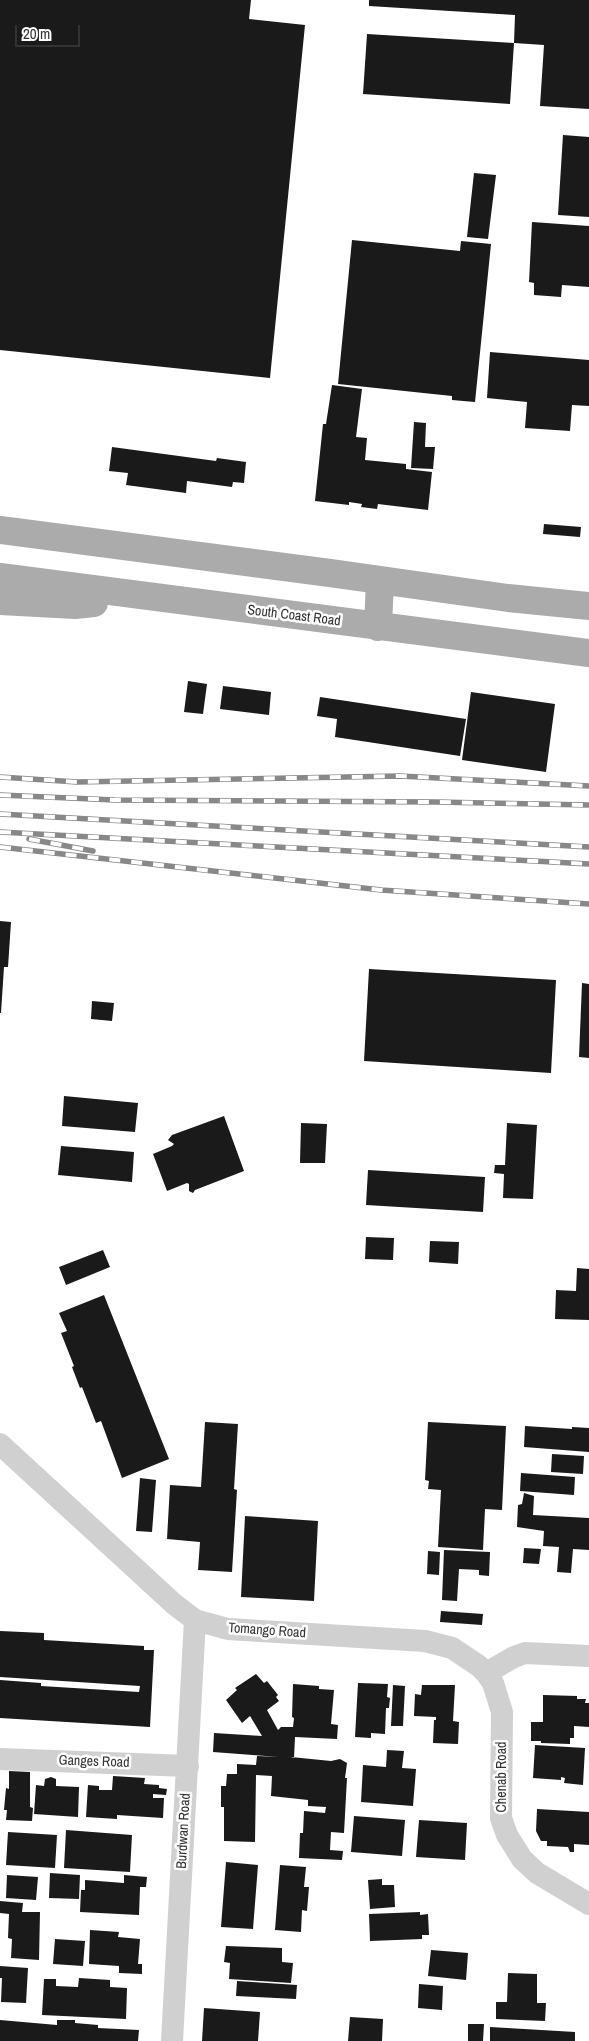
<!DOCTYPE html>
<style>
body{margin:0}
#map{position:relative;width:589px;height:2041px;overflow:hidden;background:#fff;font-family:"Archivo Narrow",sans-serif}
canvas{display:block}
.scale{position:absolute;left:15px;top:25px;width:65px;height:22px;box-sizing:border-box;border:2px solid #333;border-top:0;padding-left:6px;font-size:15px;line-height:18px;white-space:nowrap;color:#333;-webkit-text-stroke:4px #fff;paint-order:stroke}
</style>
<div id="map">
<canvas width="589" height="2041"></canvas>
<div class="scale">20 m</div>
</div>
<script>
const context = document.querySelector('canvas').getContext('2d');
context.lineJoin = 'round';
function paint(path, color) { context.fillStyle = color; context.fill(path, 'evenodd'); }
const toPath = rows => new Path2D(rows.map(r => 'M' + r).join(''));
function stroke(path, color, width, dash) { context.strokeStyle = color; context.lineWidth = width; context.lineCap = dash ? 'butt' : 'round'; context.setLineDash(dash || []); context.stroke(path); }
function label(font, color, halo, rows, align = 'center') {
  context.font = font + ' "Archivo Narrow",sans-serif'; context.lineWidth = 5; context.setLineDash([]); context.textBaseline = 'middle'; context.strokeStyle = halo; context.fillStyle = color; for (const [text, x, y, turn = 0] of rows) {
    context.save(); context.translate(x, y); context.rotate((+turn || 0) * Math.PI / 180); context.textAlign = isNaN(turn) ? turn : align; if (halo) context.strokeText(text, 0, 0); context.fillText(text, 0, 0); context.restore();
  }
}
paint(toPath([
 [0,0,251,0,249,19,305,25,270,378,0,350],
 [369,0,589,0,589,109,540,106,544,45,514,43,515,15,369,6],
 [367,34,514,43,510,104,363,94],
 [563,135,589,137,589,217,558,215],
 [474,173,496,175,488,239,467,237],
 [532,222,589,226,589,287,562,285,561,297,534,295,534,283,529,282],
 [352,240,460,251,461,241,491,244,475,402,452,400,452,396,338,384],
 [490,352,589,360,589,406,572,405,570,431,525,428,527,402,487,398],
 [332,385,362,389,356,437,367,438,365,460,406,464,406,469,432,472,428,510,378,504,377,509,361,507,362,504,349,502,349,505,315,501,323,424,326,424],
 [414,422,426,423,425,447,435,447,433,469,411,468],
 [112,447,216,461,217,458,246,462,244,483,233,482,232,487,187,481,186,493,126,485,128,473,109,471],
 [544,524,581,527,580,537,543,534],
 [188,681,207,684,203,714,184,712],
 [223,686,271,692,269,715,220,709],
 [471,692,555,704,546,772,462,760],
 [320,697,466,719,460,756,335,737,337,719,317,716],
 [0,921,11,922,8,967,4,967,1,1013,0,1013],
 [369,969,556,980,551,1073,364,1061],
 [582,983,589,984,589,1058,579,1057],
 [92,1001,114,1003,112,1021,91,1019],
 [64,1096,138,1103,135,1132,62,1126],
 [224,1116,244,1171,195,1190,193,1193,189,1191,189,1184,187,1183,167,1191,153,1154,172,1146,174,1144,168,1140,172,1135],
 [301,1123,327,1124,325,1163,300,1163],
 [507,1123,537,1125,533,1199,503,1198,504,1174,494,1173,495,1165,505,1165],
 [61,1146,134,1152,132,1182,58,1175],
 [368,1170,485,1177,483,1212,366,1205],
 [366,1237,394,1238,393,1260,365,1259],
 [430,1241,459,1242,458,1264,429,1262],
 [103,1250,110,1267,66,1285,59,1267],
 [577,1268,589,1269,589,1320,555,1319,556,1290,576,1291],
 [104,1295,169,1459,122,1478,101,1421,96,1423,82,1387,80,1388,72,1367,74,1366,61,1333,67,1331,59,1313],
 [205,1422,238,1424,234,1489,237,1490,232,1572,198,1570,200,1542,167,1539,170,1485,201,1487],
 [428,1422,506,1426,502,1510,485,1509,483,1550,438,1547,441,1490,428,1489,429,1481,425,1480],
 [525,1426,572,1429,572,1427,589,1428,589,1452,524,1447],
 [552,1454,584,1456,583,1474,551,1472],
 [521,1473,575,1477,574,1495,520,1491],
 [140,1478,156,1480,152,1532,136,1531],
 [524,1493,534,1496,533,1515,589,1518,589,1550,573,1549,571,1573,557,1572,559,1547,543,1546,544,1531,517,1527,518,1505,522,1504],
 [245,1516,318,1521,314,1601,241,1597],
 [524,1548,541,1549,539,1564,523,1563],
 [444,1550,490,1552,489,1576,479,1575,479,1570,459,1569,457,1601,442,1600],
 [428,1551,440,1552,439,1575,427,1574],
 [441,1611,483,1614,482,1625,440,1622],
 [0,1631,44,1633,44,1640,144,1646,144,1650,154,1650,150,1727,0,1718,0,1680,41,1683,41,1686,139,1692,140,1686,0,1677],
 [256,1674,264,1683,267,1681,278,1695,276,1697,279,1701,267,1710,278,1730,281,1727,293,1727,294,1718,292,1717,293,1684,319,1686,319,1689,334,1690,331,1724,338,1725,337,1739,295,1737,294,1758,291,1757,331,1761,340,1759,347,1763,345,1778,347,1778,344,1833,331,1832,330,1850,343,1851,342,1860,299,1858,300,1833,303,1833,304,1811,325,1813,326,1807,308,1806,308,1800,271,1796,272,1776,256,1775,255,1842,224,1841,224,1807,221,1807,221,1786,226,1786,227,1774,237,1774,237,1764,256,1765,257,1756,279,1757,213,1752,214,1733,262,1736,250,1716,242,1723,226,1700,237,1690,235,1688],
 [358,1683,388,1684,387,1697,390,1698,389,1708,386,1708,385,1734,371,1733,371,1738,355,1737],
 [393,1685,405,1686,403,1726,391,1726],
 [422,1685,455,1685,453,1721,459,1722,458,1744,433,1743,434,1720,436,1720,436,1717,414,1716,415,1694,421,1695],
 [543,1695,577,1696,577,1699,586,1699,585,1703,589,1703,589,1727,574,1726,574,1738,570,1738,570,1744,541,1743,541,1741,531,1741,531,1722,543,1722],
 [535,1745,585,1748,583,1785,564,1783,565,1778,561,1777,561,1780,533,1778],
 [387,1750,404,1751,402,1768,416,1769,413,1806,361,1802,363,1765,386,1767],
 [9,1771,30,1772,30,1807,33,1808,32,1821,6,1820,7,1810,4,1810,6,1788,9,1789],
 [113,1776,145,1778,144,1784,159,1785,159,1788,167,1789,166,1795,153,1794,153,1798,164,1798,163,1818,117,1815,117,1819,86,1817,88,1785,99,1786,99,1790,112,1790],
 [51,1777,56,1779,56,1786,79,1787,78,1817,34,1814,36,1785,44,1786,45,1779],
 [537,1809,589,1812,589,1845,574,1844,574,1852,570,1852,568,1847,547,1846,547,1841,541,1841,536,1831],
 [354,1816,405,1820,402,1856,351,1852],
 [419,1820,467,1823,465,1860,416,1857],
 [66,1830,132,1835,130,1872,64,1868],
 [8,1832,57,1835,55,1868,6,1865],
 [226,1862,258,1865,253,1929,221,1927],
 [280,1865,306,1867,304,1887,309,1887,307,1911,302,1910,301,1932,275,1930],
 [50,1873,80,1875,79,1899,49,1898],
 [7,1875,38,1877,36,1900,6,1898],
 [124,1875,147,1877,146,1887,140,1887,139,1915,80,1912,81,1890,85,1890,85,1880,124,1883],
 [382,1879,382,1885,394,1885,395,1907,370,1909,368,1880],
 [0,1901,23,1903,22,1912,40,1912,39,1960,11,1958,12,1939,8,1938,9,1914,0,1913],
 [420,1912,420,1915,428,1914,429,1935,422,1935,422,1939,370,1941,369,1914],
 [90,1930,119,1932,118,1937,140,1939,138,1964,142,1964,142,1974,119,1973,119,1966,89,1964],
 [55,1939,85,1941,83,1966,53,1964],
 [226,1946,282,1948,282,1962,293,1963,291,1983,229,1979,230,1963,224,1962],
 [431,1950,468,1953,466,1980,428,1976],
 [0,1966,28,1968,26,2003,1,2002,2,1978,0,1978],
 [508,1973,537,1974,537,2003,546,2003,545,2021,496,2019,496,2002,507,2002],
 [79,1978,110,1980,110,1987,127,1988,126,2019,42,2015,44,1979,56,1979,56,1986,78,1987],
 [237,1981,297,1985,296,1999,236,1996],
 [419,1984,443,1986,442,2010,418,2008],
 [204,2008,260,2012,258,2041,202,2041],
 [350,2017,383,2019,382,2041,348,2041],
 [0,2020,57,2025,57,2020,75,2020,75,2023,98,2025,98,2028,139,2030,138,2041,0,2041],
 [468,2024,484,2024,483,2041,468,2041],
 [490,2027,575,2032,575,2041,490,2041]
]), '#1a1a1a');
stroke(toPath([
 [0,1444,174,1604,195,1620,228,1629,425,1641,452,1648,479,1666,486,1673,514,1657,525,1653,589,1656],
 [486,1673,493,1683,502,1712,501,1818,507,1835,522,1859,537,1873,589,1904],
 [0,1759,188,1766],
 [172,2041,195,1620]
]), '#d0d0d0', 22);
stroke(toPath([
 [0,530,330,573,508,598,589,606],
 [0,577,589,653],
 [0,601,75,605,94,603],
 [378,627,380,580]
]), '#ababab', 28);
const rail = toPath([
 [0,777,77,782,400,776,589,786],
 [0,795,115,800,435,802,589,805],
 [0,814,589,847],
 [0,832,589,864],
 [29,839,93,851],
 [0,847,381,890,589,904]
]);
stroke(rail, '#888', 5.5);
stroke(rail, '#fff', 4, [11]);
label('14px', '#333', '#fff', [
 ["South Coast Road",294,616,7],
 ["Tomango Road",267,1631,4],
 ["Ganges Road",94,1762,2],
 ["Chenab Road",502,1777,-90],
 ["Burdwan Road",184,1831,-87]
]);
</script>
